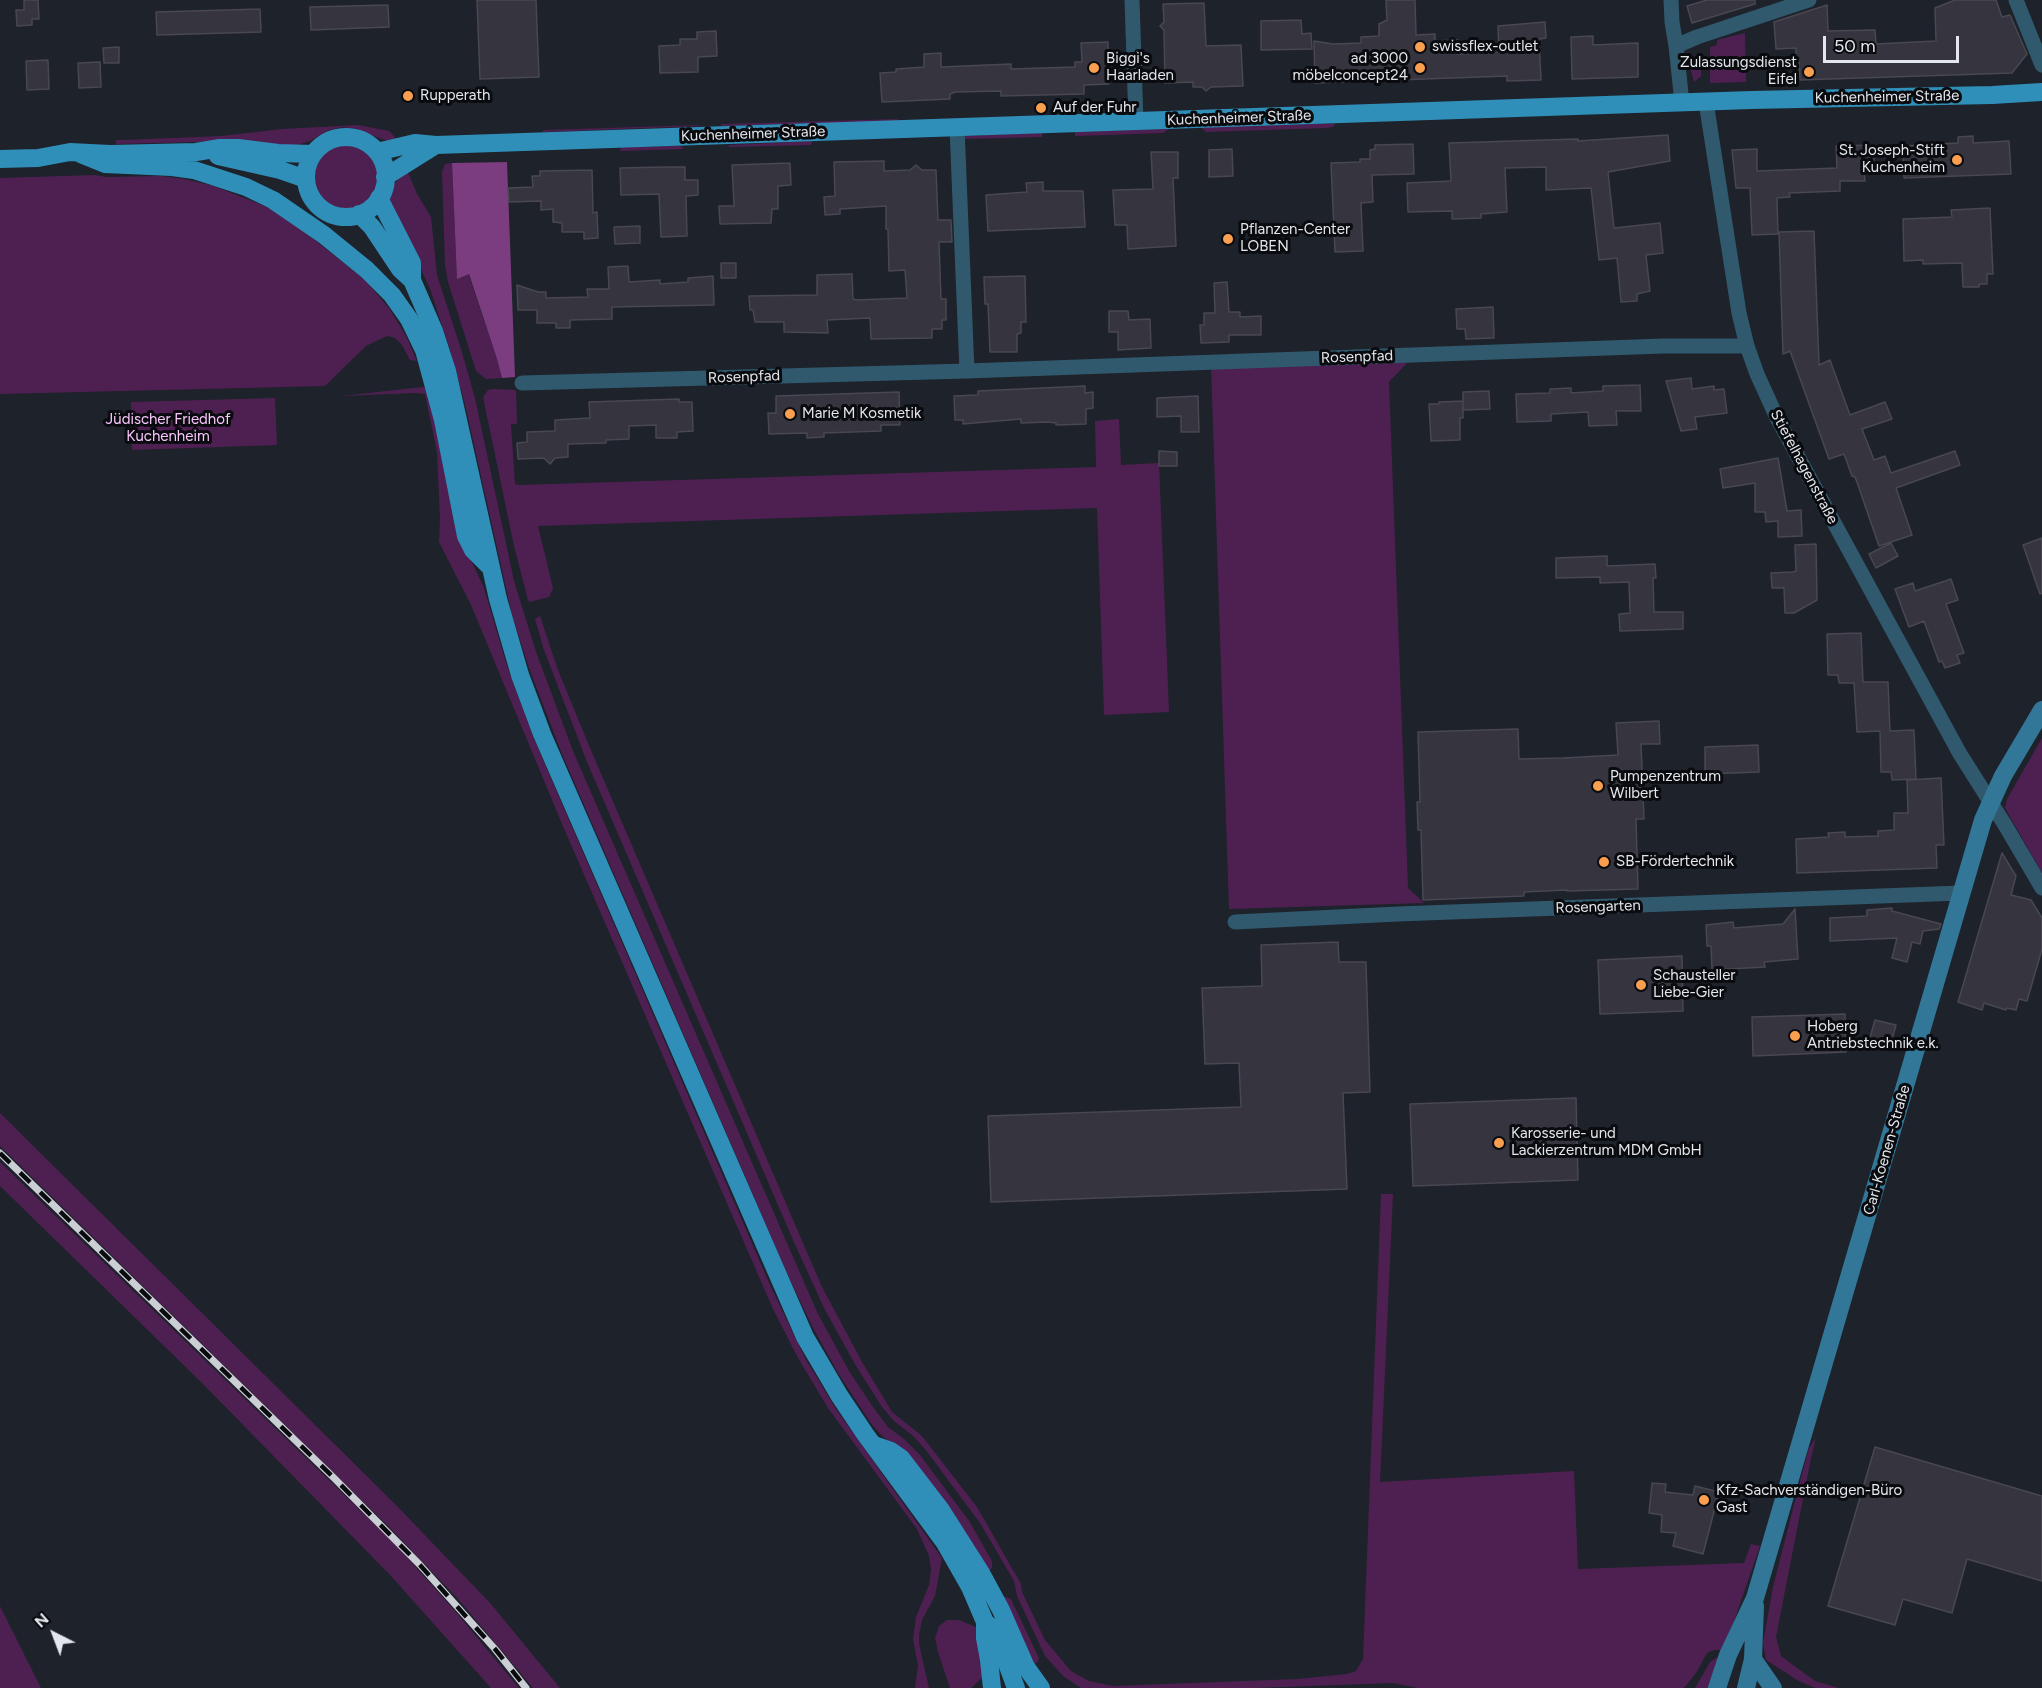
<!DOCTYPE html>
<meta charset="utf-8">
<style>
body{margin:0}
#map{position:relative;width:2042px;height:1688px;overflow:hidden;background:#1d222b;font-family:Figtree,sans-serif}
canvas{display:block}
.north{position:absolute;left:24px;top:1604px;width:60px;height:60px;-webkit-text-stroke:4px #090b0f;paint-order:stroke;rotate:318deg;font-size:16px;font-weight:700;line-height:24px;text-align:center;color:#e3e6ec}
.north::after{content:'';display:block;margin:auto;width:21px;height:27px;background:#e3e6ec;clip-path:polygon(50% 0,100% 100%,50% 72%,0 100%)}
.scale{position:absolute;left:1823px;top:36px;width:136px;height:27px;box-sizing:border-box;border:3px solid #e3e6ec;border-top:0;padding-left:8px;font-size:18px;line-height:21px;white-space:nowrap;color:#e3e6ec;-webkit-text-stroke:4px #090b0f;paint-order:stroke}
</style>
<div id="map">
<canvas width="2042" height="1688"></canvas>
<div class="north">N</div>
<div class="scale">50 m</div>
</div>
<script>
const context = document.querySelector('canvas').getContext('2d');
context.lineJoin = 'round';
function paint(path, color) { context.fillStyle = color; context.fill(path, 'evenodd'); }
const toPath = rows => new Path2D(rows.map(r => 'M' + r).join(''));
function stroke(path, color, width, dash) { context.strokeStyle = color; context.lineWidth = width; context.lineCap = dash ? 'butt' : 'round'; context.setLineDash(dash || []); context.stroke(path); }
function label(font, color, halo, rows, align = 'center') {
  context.font = font + ' Figtree,sans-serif'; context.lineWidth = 6; context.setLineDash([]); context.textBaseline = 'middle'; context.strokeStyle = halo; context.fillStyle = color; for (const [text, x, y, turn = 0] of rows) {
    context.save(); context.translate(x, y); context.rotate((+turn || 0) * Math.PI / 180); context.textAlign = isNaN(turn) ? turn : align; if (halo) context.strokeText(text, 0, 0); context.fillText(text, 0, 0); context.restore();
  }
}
paint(toPath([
 [1745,33,1746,82,1710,83,1710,47,1717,45,1717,40],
 [1694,55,1701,62,1701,76,1694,82,1690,66],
 [897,119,899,121,721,126,721,124],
 [1311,124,1335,124,1333,127,1326,128,1206,132,1201,127],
 [358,125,389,131,394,136,396,141,387,141,356,129,343,127,329,130,310,141,294,146,236,141,116,144,116,140,124,140,221,136,282,129],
 [699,125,699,126,543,132,543,130],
 [1169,129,1163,133,1075,136,1075,132],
 [1042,133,1042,137,965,139,963,136],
 [812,141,811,145,729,147,729,145],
 '314 177a32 32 0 1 1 64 0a32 32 0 1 1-64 0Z',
 [681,146,684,149,620,151,621,147],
 [452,163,457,278,468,273,497,359,502,378,486,379,476,371,448,282,445,265,442,172,445,164],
 [407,170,417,194,431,217,437,275,461,349,475,398,514,581,536,652,573,751,817,1312,849,1371,873,1407,888,1427,904,1439,920,1455,969,1521,992,1561,992,1568,987,1573,904,1454,880,1434,870,1422,838,1373,812,1326,786,1271,562,754,529,668,512,615,465,404,450,350,430,289,389,199,393,185],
 [94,175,107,177,161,176,184,179,214,186,272,209,296,225,365,280,389,308,406,336,417,361,410,360,402,345,395,338,387,336,366,346,325,386,0,394,0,178],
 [1407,363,1389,382,1408,888,1424,903,1229,909,1211,365],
 [423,387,428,389,470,558,484,588,507,666,534,739,770,1285,805,1358,836,1409,942,1558,935,1596,922,1620,919,1635,919,1644,929,1688,915,1688,918,1666,913,1639,916,1617,929,1585,931,1570,929,1556,917,1529,828,1408,798,1358,773,1309,562,824,471,605,439,542,440,518,437,452,425,394,417,393,341,396],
 [493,389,516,390,517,424,511,424,515,484,519,485,1096,467,1095,421,1119,419,1121,465,1159,463,1169,712,1104,715,1097,508,538,526,553,588,549,597,530,602,528,600,514,546,483,397,488,390],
 [275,398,277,445,132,450,131,402],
 [540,616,558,670,590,748,822,1287,862,1362,892,1412,922,1436,977,1507,1021,1584,1022,1592,1045,1640,1071,1671,1089,1681,1113,1686,1297,1679,1347,1674,1356,1671,1363,1659,1381,1194,1393,1194,1380,1482,1574,1471,1578,1569,1744,1563,1751,1544,1760,1546,1724,1650,1714,1650,1707,1653,1696,1673,1684,1688,1418,1688,1392,1683,1255,1688,1081,1688,1063,1676,1045,1656,1017,1596,1014,1581,980,1523,925,1449,913,1436,894,1421,882,1407,856,1366,824,1308,793,1240,587,762,544,650,535,619],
 [2042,738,2042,873,2005,808,2007,799],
 [0,1113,397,1506,491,1604,560,1688,533,1688,459,1600,388,1526,0,1146],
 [0,1162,394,1543,455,1611,519,1688,491,1688,391,1576,202,1383,0,1186],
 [1816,1438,1811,1458,1776,1637,1781,1656,1815,1681,1839,1688,1815,1688,1797,1680,1766,1660,1763,1643,1773,1587,1799,1485,1809,1448],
 [1006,1597,1011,1599,1039,1658,1038,1661,1034,1665,1002,1598],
 [0,1606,41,1688,0,1688],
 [947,1620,959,1620,976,1627,984,1658,982,1678,971,1688,950,1688,938,1652,935,1638,939,1626],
 [1718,1657,1709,1688,1695,1688,1710,1662]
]), '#4e2051');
paint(toPath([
 [507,162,515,377,502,378,497,359,469,274,457,279,452,163]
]), '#7c3d80');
const building = toPath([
 [24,0,38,0,39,19,32,19,32,25,17,26,16,10,24,10,24,0],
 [477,0,536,0,539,77,480,79,477,0],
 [1386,0,1415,0,1416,35,1435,34,1435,41,1458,40,1458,54,1499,52,1498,26,1545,22,1546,38,1539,39,1541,80,1507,81,1507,76,1315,83,1314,41,1333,44,1361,43,1361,37,1379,36,1379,24,1387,20,1386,0],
 [1707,0,1755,0,1755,4,1692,23,1687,6,1707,0],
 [1955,0,1996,0,2002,17,2010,15,2027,54,2012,73,1800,80,1799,60,1796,60,1796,48,1776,49,1774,22,1827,5,1828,31,1875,30,1876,44,1936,41,1935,8,1955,0],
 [1204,3,1206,46,1241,45,1243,86,1211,87,1206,91,1202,87,1193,87,1193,82,1165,83,1164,30,1160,26,1164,22,1163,4,1204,3],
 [388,5,389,27,311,30,310,7,388,5],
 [260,9,261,32,157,35,156,12,260,9],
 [1301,20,1302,34,1311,33,1312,49,1261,50,1261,21,1301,20],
 [716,31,717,56,698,57,698,72,660,73,659,46,680,45,680,39,697,39,697,32,716,31],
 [1593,36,1593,45,1638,43,1638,77,1572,79,1571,37,1593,36],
 [1108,42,1109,84,1084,85,1084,94,1001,96,1001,91,955,92,950,94,950,99,882,102,880,73,896,72,896,69,924,67,924,54,941,53,941,67,1011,64,1011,69,1075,67,1075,62,1082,62,1081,43,1108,42],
 [119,47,119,63,104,63,103,48,119,47],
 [48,60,49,89,27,90,26,61,48,60],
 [100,62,101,87,79,88,78,63,100,62],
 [1668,135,1670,161,1608,172,1614,228,1660,223,1663,253,1646,255,1650,291,1637,294,1637,301,1621,302,1617,258,1599,260,1591,188,1546,190,1546,167,1505,168,1507,212,1481,214,1481,218,1452,219,1452,211,1408,212,1407,183,1451,181,1449,143,1578,139,1578,141,1668,135],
 [1973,136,1973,143,2009,141,2011,174,1904,178,1903,146,1958,143,1958,137,1973,136],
 [1413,144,1414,174,1372,175,1373,202,1361,203,1363,251,1335,252,1331,163,1360,162,1360,159,1370,159,1370,150,1375,149,1375,145,1413,144],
 [1874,145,1874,167,1868,168,1868,173,1864,173,1865,181,1840,181,1840,191,1789,193,1790,197,1777,198,1778,234,1752,235,1750,188,1736,188,1732,150,1757,149,1757,171,1837,168,1836,146,1874,145],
 [1232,149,1233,176,1209,177,1209,150,1232,149],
 [1151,152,1178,152,1178,178,1173,178,1176,246,1128,249,1127,225,1115,225,1113,190,1153,189,1151,152],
 [884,161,884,171,910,170,916,165,922,170,936,170,938,220,951,220,952,242,939,242,941,299,946,299,946,320,942,320,942,329,932,329,932,338,871,339,870,318,827,320,828,333,784,332,784,322,755,322,753,310,750,310,749,296,817,295,817,275,852,274,853,299,856,300,907,298,905,270,889,271,888,229,886,229,886,206,840,209,840,214,825,215,824,197,835,196,834,162,884,161],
 [790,163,791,185,778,186,778,209,772,209,771,223,720,224,719,206,734,206,732,165,790,163],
 [665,167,685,167,685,180,698,180,698,195,686,196,687,236,661,237,659,194,621,195,620,168,665,167],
 [592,170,593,213,597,212,598,238,584,239,584,232,562,232,562,223,553,222,553,209,541,210,541,201,509,202,508,188,533,187,532,176,540,176,540,171,592,170],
 [1043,182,1043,191,1083,191,1085,227,988,231,986,195,1027,192,1026,183,1043,182],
 [1990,208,1993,274,1987,274,1987,284,1979,284,1979,287,1963,287,1962,263,1923,264,1923,260,1904,261,1903,219,1952,217,1951,210,1990,208],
 [640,226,640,243,615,244,614,227,640,226],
 [1814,231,1819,365,1830,360,1850,415,1885,402,1892,419,1862,429,1874,460,1885,456,1891,473,1955,451,1960,465,1896,488,1912,535,1879,546,1858,485,1855,477,1852,476,1844,454,1829,459,1790,351,1783,354,1779,232,1814,231],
 [721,263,736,263,736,278,721,278,721,263],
 [628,266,629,282,660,280,660,284,688,282,688,278,713,276,714,305,612,307,612,319,570,320,570,328,556,328,556,323,537,323,537,310,518,310,517,285,538,292,546,292,546,298,588,297,587,289,609,289,608,267,628,266],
 [1025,276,1026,322,1021,322,1021,333,1017,334,1017,352,990,352,988,304,985,304,984,277,1025,276],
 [1227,282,1229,312,1240,312,1240,317,1261,316,1261,335,1229,335,1229,342,1201,343,1200,325,1204,325,1204,313,1215,313,1214,283,1227,282],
 [1493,307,1494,338,1466,339,1465,329,1457,329,1456,309,1493,307],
 [1109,311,1128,311,1129,320,1150,319,1151,348,1118,350,1118,332,1109,332,1109,311],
 [1691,378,1692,389,1714,386,1714,390,1724,389,1727,413,1695,417,1697,429,1681,431,1666,381,1691,378],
 [1640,385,1641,411,1616,411,1617,425,1589,426,1588,412,1551,414,1551,421,1517,422,1516,394,1550,393,1550,389,1571,388,1571,393,1603,391,1603,386,1640,385],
 [1085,386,1085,393,1093,392,1093,408,1086,409,1086,424,1056,425,1056,423,1048,422,1021,423,1021,419,963,424,963,420,955,420,954,396,978,395,978,391,1085,386],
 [1489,391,1490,409,1463,410,1463,392,1489,391],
 [899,392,900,425,881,425,881,431,824,433,824,437,807,438,807,433,769,434,768,413,776,413,776,396,899,392],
 [1198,396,1199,432,1181,432,1181,416,1157,417,1157,398,1198,396],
 [679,399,679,402,692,402,693,431,677,432,677,438,656,438,656,425,629,426,629,439,606,440,606,443,568,444,568,457,555,458,550,464,544,458,518,459,517,443,527,442,527,432,555,431,555,420,590,418,589,402,679,399],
 [1463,401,1463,418,1460,418,1460,440,1431,441,1429,404,1439,404,1439,402,1463,401],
 [1159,451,1177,452,1177,466,1159,466,1159,451],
 [1778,458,1787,511,1801,510,1802,536,1778,537,1778,521,1766,522,1765,512,1755,512,1755,483,1723,488,1720,469,1778,458],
 [2042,538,2042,593,2040,594,2023,545,2042,538],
 [1891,543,1898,556,1876,568,1869,554,1891,543],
 [1816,544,1817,600,1794,613,1785,613,1784,588,1772,588,1771,573,1793,572,1796,571,1795,545,1816,544],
 [1607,556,1607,566,1655,564,1656,578,1653,578,1654,612,1683,612,1683,629,1620,631,1619,614,1630,613,1629,582,1600,583,1600,577,1556,578,1556,558,1607,556],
 [1951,579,1958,600,1946,604,1964,653,1957,655,1960,663,1945,668,1942,661,1939,662,1924,621,1909,627,1895,589,1913,583,1915,591,1951,579],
 [1861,633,1863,682,1888,682,1890,731,1914,730,1916,779,1892,780,1891,772,1881,772,1880,731,1857,732,1854,683,1839,683,1838,675,1828,675,1827,634,1861,633],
 [1659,721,1660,744,1641,744,1644,819,1636,819,1638,889,1567,891,1567,890,1524,892,1524,896,1423,900,1421,830,1418,830,1417,802,1420,802,1418,732,1518,729,1519,759,1563,758,1618,755,1616,723,1659,721],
 [1758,745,1759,772,1705,774,1705,747,1758,745],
 [1941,778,1944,845,1936,845,1937,868,1797,873,1796,839,1829,837,1828,833,1845,832,1845,837,1878,836,1878,831,1894,830,1894,813,1908,813,1907,780,1941,778],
 [2002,853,2016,876,2011,895,2031,900,2042,918,2042,949,2027,1001,2019,999,2016,1010,2007,1008,2006,1010,1984,1003,1982,1010,1958,1002,2002,853],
 [1892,908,1892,911,1941,924,1939,929,1923,931,1920,944,1912,942,1907,962,1892,958,1897,938,1830,941,1830,918,1867,916,1867,910,1892,908],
 [1795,909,1798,959,1764,962,1765,967,1712,970,1711,946,1707,946,1706,925,1733,922,1734,928,1783,924,1795,909],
 [1338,942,1339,962,1366,962,1370,1092,1343,1093,1347,1189,991,1202,988,1116,1241,1107,1239,1063,1205,1064,1202,988,1262,986,1261,945,1338,942],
 [1682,956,1683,1011,1600,1014,1598,960,1682,956],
 [1845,1014,1846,1052,1753,1056,1752,1017,1845,1014],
 [1875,1020,1896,1025,1890,1047,1869,1041,1875,1020],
 [1576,1098,1578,1180,1413,1186,1410,1104,1576,1098],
 [1875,1447,2042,1496,2042,1581,1967,1559,1952,1613,1903,1599,1895,1625,1828,1606,1875,1447],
 [1652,1483,1666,1484,1665,1492,1693,1495,1695,1486,1719,1492,1703,1554,1673,1546,1676,1533,1661,1532,1662,1515,1649,1513,1652,1483]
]);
paint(building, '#36343e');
stroke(building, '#494752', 1.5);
stroke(toPath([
 [1132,0,1136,122],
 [1671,0,1672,22,1676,46],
 [2016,0,2042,65],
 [1706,102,1739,313,1747,346,1757,374,1777,418,1960,754,2005,825,2042,888],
 [1682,103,1676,46,1697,37,1809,0],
 [957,128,967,371],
 [522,383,967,371,1663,346,1747,346],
 [1235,922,1398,914,1961,893]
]), '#30596d', 15);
stroke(toPath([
 [1753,1659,1773,1688],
 [1717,1688,1728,1655,1755,1598,1983,820,2003,776,2042,710],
 [1746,1688,1753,1659,1755,1606]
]), '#327797', 18);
stroke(toPath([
 '306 177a40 40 0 1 1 80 0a40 40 0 1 1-80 0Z',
 [377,152,415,143,436,145,1751,100,1992,95,2042,92],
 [78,153,105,164,172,167,194,170,246,187,273,200,324,235,367,270,392,295,409,319,424,350,443,420,466,536,473,550,489,566],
 [218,156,280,170,306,179],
 [0,159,38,158,70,152,110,154,196,152,220,148,238,148,278,153,313,154],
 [385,177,436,145],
 [379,198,412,263,412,280],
 [359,214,372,227,400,269,412,280,434,331,447,371,498,599,520,675,542,734,805,1337,839,1395,865,1434,945,1543,970,1587,985,1622,985,1638,989,1660,992,1688],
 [874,1445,891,1451,901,1458,941,1510,981,1573,1001,1610,1026,1667,1041,1688],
 [985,1622,995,1631,1016,1688]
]), '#308fb8', 18);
const rail = toPath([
 [0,1153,334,1478,420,1565,495,1649,526,1688]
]);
stroke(rail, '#cbced4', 7);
stroke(rail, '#090b0f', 4.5, [14]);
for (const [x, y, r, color] of [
 [1420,47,6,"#fa9f4f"],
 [1094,68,6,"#fa9f4f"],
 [1420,68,6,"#fa9f4f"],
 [1809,72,6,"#fa9f4f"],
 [408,96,6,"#fa9f4f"],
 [1041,108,6,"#fa9f4f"],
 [1957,160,6,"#fa9f4f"],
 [1228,239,6,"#fa9f4f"],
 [790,414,6,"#fa9f4f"],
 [1598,786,6,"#fa9f4f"],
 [1604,862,6,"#fa9f4f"],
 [1641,985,6,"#fa9f4f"],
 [1795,1036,6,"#fa9f4f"],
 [1499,1143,6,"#fa9f4f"],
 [1704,1500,6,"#fa9f4f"]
]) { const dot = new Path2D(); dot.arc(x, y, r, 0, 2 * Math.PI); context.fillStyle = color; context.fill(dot); stroke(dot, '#090b0f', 2); }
label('15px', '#e3e6ec', '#090b0f', [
 ["swissflex-outlet",1432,47],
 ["Biggi's",1106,59],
 ["Haarladen",1106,76],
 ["ad 3000",1408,59,"right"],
 ["möbelconcept24",1408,76,"right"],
 ["Zulassungsdienst",1797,63,"right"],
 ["Eifel",1797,80,"right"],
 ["Rupperath",420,96],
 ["Auf der Fuhr",1053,108],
 ["St. Joseph-Stift",1945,151,"right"],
 ["Kuchenheim",1945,168,"right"],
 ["Pflanzen-Center",1240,230],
 ["LOBEN",1240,247],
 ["Marie M Kosmetik",802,414],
 ["Pumpenzentrum",1610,777],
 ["Wilbert",1610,794],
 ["SB-Fördertechnik",1616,862],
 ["Schausteller",1653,976],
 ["Liebe-Gier",1653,993],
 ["Hoberg",1807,1027],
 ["Antriebstechnik e.k.",1807,1044],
 ["Karosserie- und",1511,1134],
 ["Lackierzentrum MDM GmbH",1511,1151],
 ["Kfz-Sachverständigen-Büro",1716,1491],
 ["Gast",1716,1508]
], 'left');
label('15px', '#e3e6ec', '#090b0f', [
 ["Kuchenheimer Straße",1887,97,-1],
 ["Kuchenheimer Straße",1239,118,-2],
 ["Kuchenheimer Straße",753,134,-2],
 ["Rosenpfad",1357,357,-2],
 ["Rosenpfad",744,377,-2],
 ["Stiefelhagenstraße",1804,467,62],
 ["Rosengarten",1598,907,-2],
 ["Carl-Koenen-Straße",1887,1150,-74]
]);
label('15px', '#fac6fc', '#090b0f', [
 ["Jüdischer Friedhof",168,420],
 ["Kuchenheim",168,437]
]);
</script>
